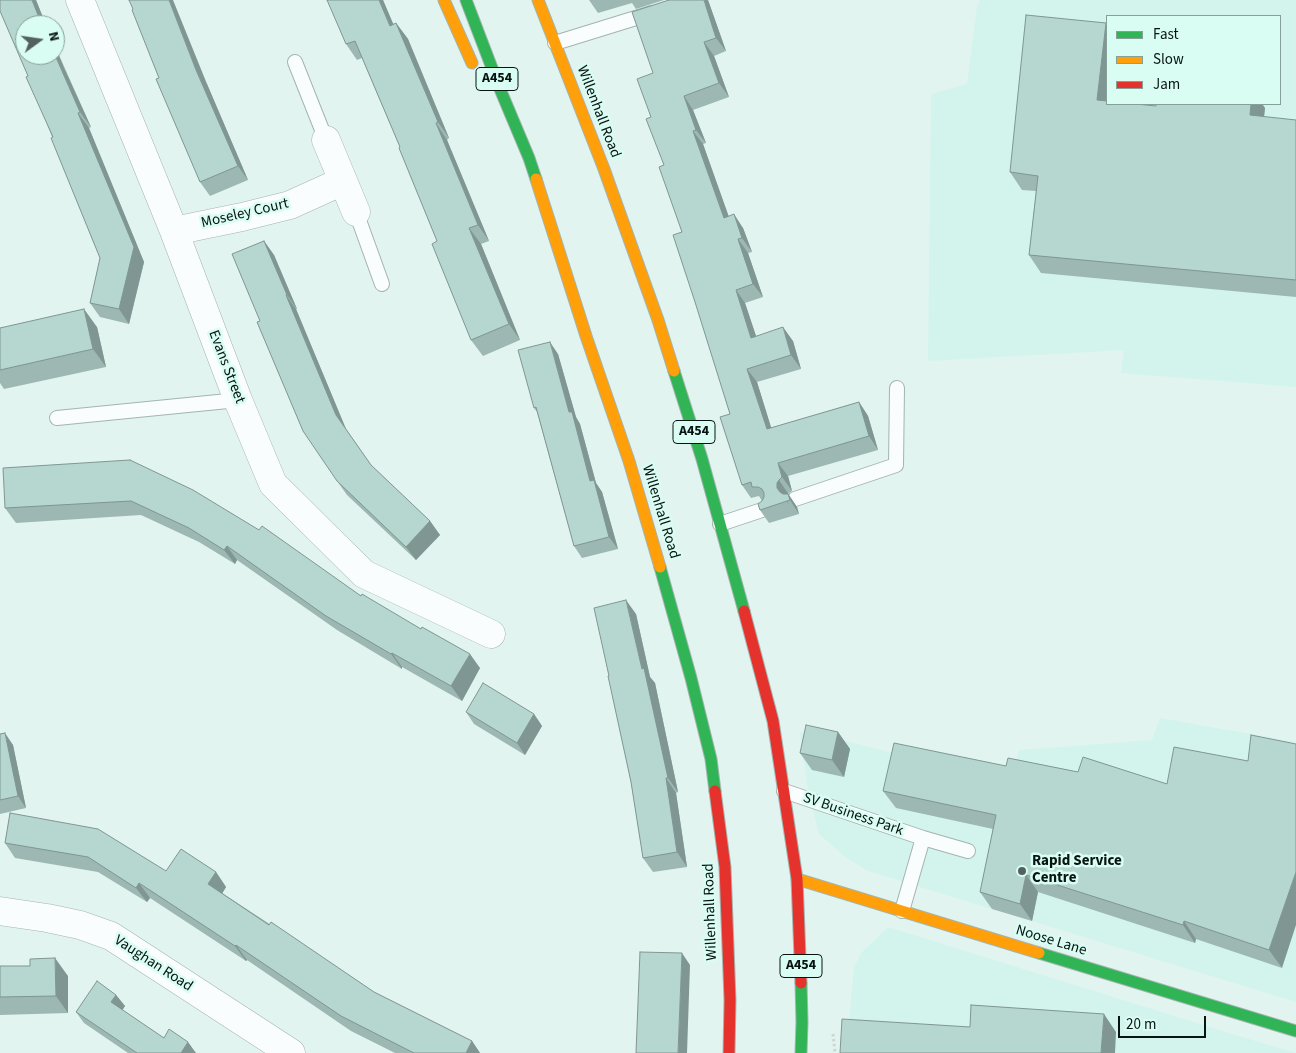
<!DOCTYPE html>
<style>
body{margin:0}
#map{position:relative;width:1296px;height:1053px;overflow:hidden;background:#e1f4ef;font-family:"Source Sans 3",sans-serif}
canvas{display:block}
.legend{position:absolute;left:1106px;top:15px;width:175px;height:90px;box-sizing:border-box;background:#d9fcf3;border:1px solid #859f99;margin:0;padding:6px 9px;list-style:none;font-size:15px;color:#081411}
.legend li{display:flex;align-items:center;gap:10px;height:25px}
.legend b{width:25px;border:1px solid #859f99}
.north{position:absolute;left:15px;top:15px;width:50px;height:50px;box-sizing:border-box;background:#d9fcf3;border:1px solid #859f99;border-radius:50%;rotate:76deg;font-size:14px;font-weight:700;line-height:20px;text-align:center;color:#081411}
.north::after{content:'';display:block;margin:auto;width:18px;height:22px;background:#54625f;clip-path:polygon(50% 0,100% 100%,50% 72%,0 100%)}
.scale{position:absolute;left:1118px;top:1016px;width:88px;height:22px;box-sizing:border-box;border:2px solid #081411;border-top:0;padding-left:6px;font-size:15px;line-height:18px;white-space:nowrap;color:#081411;-webkit-text-stroke:4px #d9fcf3;paint-order:stroke}
</style>
<div id="map">
<canvas width="1296" height="1053"></canvas>
<ul class="legend">
<li><b style="height:6px;background:#30b455"></b>Fast</li>
<li><b style="height:6px;background:#ff9f0a"></b>Slow</li>
<li><b style="height:6px;background:#e5322d"></b>Jam</li>
</ul>
<div class="north">N</div>
<div class="scale">20 m</div>
</div>
<script>
const context = document.querySelector('canvas').getContext('2d');
context.lineJoin = 'round';
function paint(path, color) { context.fillStyle = color; context.fill(path, 'evenodd'); }
const toPath = rows => new Path2D(rows.map(r => 'M' + r).join(''));
function stroke(path, color, width, dash) { context.strokeStyle = color; context.lineWidth = width; context.lineCap = dash ? 'butt' : 'round'; context.setLineDash(dash || []); context.stroke(path); }
function label(font, color, halo, rows, align = 'center') {
  context.font = font + ' "Source Sans 3",sans-serif'; context.lineWidth = 5; context.setLineDash([]); context.textBaseline = 'middle'; context.strokeStyle = halo; context.fillStyle = color; for (const [text, x, y, turn = 0] of rows) {
    context.save(); context.translate(x, y); context.rotate((+turn || 0) * Math.PI / 180); context.textAlign = isNaN(turn) ? turn : align; if (halo) context.strokeText(text, 0, 0); context.fillText(text, 0, 0); context.restore();
  }
}
paint(toPath([
 [980,0,1296,0,1296,387,1121,373,1124,350,928,361,931,94,967,84,977,7],
 [1107,16,1280,16,1280,104,1107,104],
 [1160,718,1296,742,1296,1002,868,871,844,856,819,834,808,791,800,732,821,735,1010,782,1019,750,1152,740],
 [888,927,1242,1037,1296,1053,846,1053,854,967,861,953]
]), '#d3f4ec');
const lane = toPath([
 [555,43,652,13],
 [295,62,326,140],
 [356,212,382,284],
 [57,418,238,400],
 [795,499,896,465,897,388],
 [720,524,765,509],
 [784,791,923,838],
 [902,911,923,838,968,851]
]);
const street = toPath([
 [80,0,174,231,238,400,273,484,364,574,491,634],
 [326,140,356,212],
 [174,231,242,217,290,205,343,181],
 [0,911,47,918,80,925,111,936,291,1053]
]);
const fast = toPath([
 [466,0,500,89,529,158,536,179],
 [674,371,702,459,744,611],
 [660,567,691,678,711,759,715,791],
 [1039,953,1296,1031],
 [801,983,802,1022,801,1053]
]);
const slow = toPath([
 [444,0,472,63],
 [538,0,604,169,658,320,674,371],
 [536,179,586,336,629,461,660,567],
 [797,879,1039,953]
]);
const jam = toPath([
 [744,611,773,721,797,879,801,983],
 [715,791,725,867,730,1000,729,1053]
]);
stroke(lane, '#a4b4b0', 16);
stroke(street, '#a4b4b0', 29);
stroke(fast, '#a4b4b0', 13);
stroke(slow, '#a4b4b0', 13);
stroke(jam, '#a4b4b0', 13);
stroke(toPath([
 [833,1034,835,1053]
]), '#cfd5d4', 3, [2.5, 2.5]);
stroke(lane, '#fafdfd', 14);
stroke(street, '#fafdfd', 28);
stroke(fast, '#30b455', 11);
stroke(slow, '#ff9f0a', 11);
stroke(jam, '#e5322d', 11);
paint(toPath([
 [0,0,36,0,46,25,25,25,55,55,55,46,91,127,89,128,144,262,129,324,100,317,90,303,100,258,28,76],
 [383,0,393,24,396,23,408,39,449,138,447,140,489,241,481,244,520,340,483,356,471,340,437,241,400,147,362,58,357,60,346,44],
 [589,0,664,0,636,9,632,3,598,13],
 [708,0,726,51,714,56,729,97,693,110,706,143,703,144,728,216,743,228,752,252,748,253,763,297,745,303,756,336,793,341,801,369,757,382,771,428,859,402,868,416,878,450,788,476,792,491,788,494,797,507,799,514,769,523,760,510,762,501,759,496,751,498,742,485,730,414,651,117,653,73],
 [133,9,207,84,248,180,210,196,200,182,159,78],
 [1106,23,1107,25,1107,104,1156,106,1156,104,1262,104,1265,108,1264,117,1296,120,1296,297,1041,273,1029,255,1036,191,1022,190,1010,172],
 [264,241,274,255,297,309,296,309,346,429,371,465,430,521,440,535,416,560,347,495,337,481,260,321],
 [97,327,106,367,4,389,0,383,0,328],
 [558,354,576,417,580,424,596,483,602,492,618,549,582,558,574,546,537,412,534,408],
 [130,460,361,596,421,629,480,668,462,701,402,667,402,669,337,630,237,560,235,564,199,542,141,515,16,523,5,508],
 [636,614,650,677,655,683,678,792,676,793,687,867,653,872,643,858,631,782,609,676],
 [466,712,534,714,542,726,525,755,474,724],
 [838,732,850,749,844,777,812,770,800,753],
 [0,734,13,745,26,808,0,814],
 [1006,766,1078,772,1167,784,1282,968,1196,939,1195,943,1038,892,1032,921,992,909,980,892,993,829,896,808,883,791],
 [10,813,166,871,216,872,226,887,222,893,374,992,472,1041,480,1053,395,1053,351,1031,247,960,246,961,150,898,147,902,98,872,15,858,5,843],
 [0,966,68,976,68,1013,0,1015],
 [116,995,125,1006,122,1010,164,1038,196,1053,128,1053,84,1023,76,1012]
]), '#9db8b3');
paint(toPath([
 [32,0,36,0,46,25,42,25],
 [169,0,173,0,207,84,248,180,238,166,196,70],
 [379,0,383,0,401,42,390,26],
 [704,0,708,0,726,51,716,38],
 [396,23,408,39,449,138,438,122],
 [1106,23,1107,25,1107,104,1097,100],
 [704,42,714,56,729,97,719,83],
 [55,46,64,68,91,127,80,112,55,55],
 [684,96,693,110,706,143,696,130],
 [1251,104,1262,104,1265,108,1262,133,1250,115],
 [78,113,89,128,144,262,129,324,119,309],
 [436,123,447,140,489,241,478,225],
 [693,131,703,144,734,231,724,218],
 [734,214,743,228,752,252,742,238],
 [469,228,481,244,520,340,509,324],
 [738,239,748,253,763,297,753,284],
 [264,241,274,255,297,309,287,295],
 [736,290,745,303,761,351,751,338],
 [286,295,296,309,346,429,336,415],
 [84,309,97,327,106,367,93,349],
 [783,327,793,341,801,369,791,355],
 [550,342,558,354,576,417,580,424,596,483,602,492,618,549,609,537,590,481,569,412],
 [747,369,757,382,776,443,767,429],
 [859,402,868,416,878,450,869,436],
 [778,463,788,476,792,491,782,477],
 [779,480,797,507,799,514,790,500,787,501,790,506,777,488,777,483],
 [430,521,440,535,416,560,406,547],
 [227,546,237,560,235,564,224,550],
 [626,600,636,614,650,677,655,683,678,792,668,778],
 [392,653,402,667,402,669,391,654],
 [470,654,480,668,462,701,451,686],
 [534,714,542,726,525,755,517,743],
 [838,732,850,749,844,777,832,760],
 [5,733,13,745,26,808,18,796],
 [666,778,676,793,687,867,677,852],
 [216,872,226,887,219,899,208,884],
 [1296,872,1296,925,1282,968,1269,950],
 [1026,875,1038,892,1032,921,1020,904],
 [139,883,150,898,147,902,136,888],
 [1184,921,1196,939,1195,943,1183,925],
 [236,945,247,960,246,961,235,946],
 [682,953,690,965,687,1053,678,1053],
 [55,958,68,976,68,1013,56,996],
 [116,995,125,1006,120,1014,111,1002],
 [1104,1014,1116,1032,1115,1053,1101,1053],
 [472,1041,480,1053,466,1053],
 [188,1042,196,1053,181,1053]
]), '#7f9692');
const building = toPath([
 [0,0,32,0,42,25,25,25,25,55,55,55,80,112,78,113,134,247,119,309,90,303,100,258,51,138,53,137,26,77,28,76,0,11,0,0],
 [129,0,169,0,196,70,238,166,200,182,156,79,159,78,132,10,133,9,129,0],
 [327,0,379,0,390,26,396,23,438,122,436,123,478,225,469,228,509,324,471,340,432,244,437,241,399,148,400,147,355,41,346,44,327,0],
 [669,0,704,0,716,38,704,42,719,83,684,96,696,130,693,131,724,218,734,214,742,238,738,239,753,284,736,290,751,338,783,327,791,355,747,369,767,429,859,402,869,436,778,463,782,477,779,480,777,483,777,488,780,492,783,494,788,494,790,500,760,510,758,504,762,501,764,497,764,493,762,489,758,487,752,487,751,482,742,485,720,417,730,414,695,302,673,235,682,232,659,167,664,165,646,119,651,117,637,79,653,73,632,12,669,0],
 [1026,15,1106,23,1097,100,1107,101,1107,104,1136,104,1156,106,1156,104,1251,104,1250,115,1296,120,1296,280,1029,255,1038,176,1010,172,1026,15],
 [264,241,287,295,286,295,336,415,371,465,430,521,406,547,337,481,303,431,257,322,260,321,232,254,264,241],
 [84,309,93,349,0,370,0,328,84,309],
 [550,342,569,412,572,412,590,481,594,480,609,537,574,546,536,407,534,408,518,350,550,342],
 [130,460,193,490,259,530,262,526,361,596,362,594,421,629,422,627,470,654,451,686,392,653,391,654,326,616,227,546,224,550,189,528,131,501,5,508,3,468,130,460],
 [626,600,642,669,644,668,668,778,666,778,677,852,643,858,631,782,608,676,609,676,594,608,626,600],
 [483,683,534,714,517,743,466,712,483,683],
 [806,725,838,732,832,760,800,753,806,725],
 [5,733,18,796,0,800,0,734,5,733],
 [1251,735,1296,744,1296,872,1269,950,1184,921,1183,925,1026,875,1020,904,980,892,996,815,883,791,894,743,1006,766,1008,758,1078,772,1083,757,1167,784,1174,747,1248,761,1251,735],
 [10,813,98,829,166,871,181,849,216,872,208,884,269,925,271,922,374,992,472,1041,466,1053,414,1053,341,1016,236,945,235,946,139,883,136,888,88,857,5,843,10,813],
 [640,952,682,953,678,1053,636,1053,640,952],
 [55,958,56,996,0,997,0,966,30,966,30,959,55,958],
 [97,981,116,995,111,1002,164,1038,169,1029,188,1042,181,1053,137,1053,76,1012,97,981],
 [971,1005,1104,1014,1101,1053,840,1053,842,1019,970,1027,971,1005]
]);
paint(building, '#b6d6d0');
stroke(building, '#7f9692', 1);
for (const [x, y, r, color] of [
 [1022,871,5,"#54625f"]
]) { const dot = new Path2D(); dot.arc(x, y, r, 0, 2 * Math.PI); context.fillStyle = color; context.fill(dot); stroke(dot, '#d9fcf3', 2); }
for (const [x, y, w] of [
 [497,79,42],
 [694,432,42],
 [801,966,42]
]) { const box = new Path2D(); box.roundRect(x - w / 2, y - 11.5, w, 23, 4); context.fillStyle = '#d9fcf3'; context.fill(box); stroke(box, '#081411', 1); }
label('bold 14px', '#081411', null, [
 ["A454",497,79],
 ["A454",694,432],
 ["A454",801,966]
]);
label('15px', '#081411', '#d9fcf3', [
 ["Willenhall Road",598,112,69],
 ["Moseley Court",245,214,-13],
 ["Evans Street",226,367,69],
 ["Willenhall Road",660,512,73],
 ["SV Business Park",853,815,19],
 ["Willenhall Road",711,912,-92],
 ["Noose Lane",1051,941,17],
 ["Vaughan Road",153,964,33]
]);
label('bold 15px', '#081411', '#d9fcf3', [
 ["Rapid Service",1032,862],
 ["Centre",1032,879]
], 'left');
</script>
